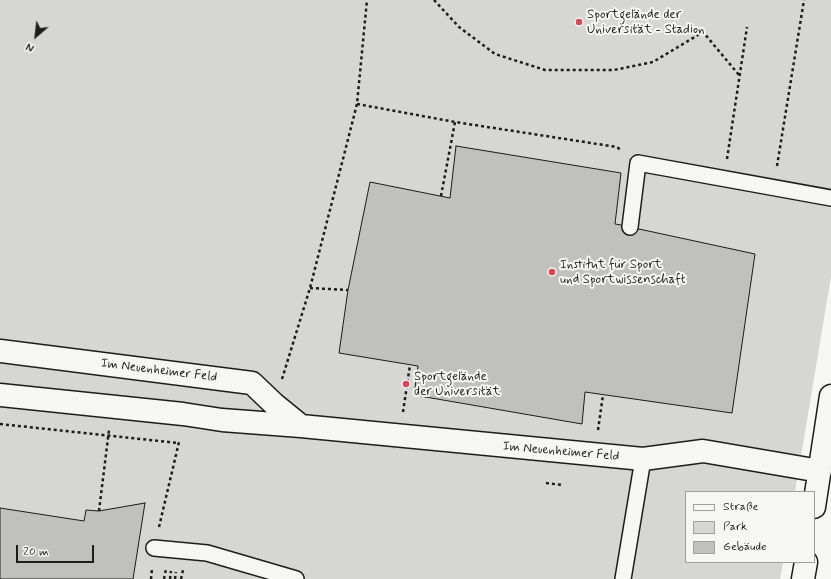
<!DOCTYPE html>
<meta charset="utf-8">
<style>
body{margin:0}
#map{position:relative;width:831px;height:579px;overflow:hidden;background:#f6f6f2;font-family:Mynerve,sans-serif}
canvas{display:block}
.legend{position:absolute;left:685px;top:491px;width:130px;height:72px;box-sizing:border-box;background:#f6f6f2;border:1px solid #9f9f9c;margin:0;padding:5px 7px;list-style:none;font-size:12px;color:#1c1c1c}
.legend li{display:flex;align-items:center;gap:8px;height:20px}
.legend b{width:20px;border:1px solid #9f9f9c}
.north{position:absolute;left:16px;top:16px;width:40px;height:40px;-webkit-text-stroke:3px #f6f6f2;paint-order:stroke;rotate:208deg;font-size:11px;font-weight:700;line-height:16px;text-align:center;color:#1c1c1c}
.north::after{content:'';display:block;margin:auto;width:14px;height:18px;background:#1c1c1c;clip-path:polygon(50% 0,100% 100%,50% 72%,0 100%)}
.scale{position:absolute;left:16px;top:545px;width:78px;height:18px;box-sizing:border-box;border:2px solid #1c1c1c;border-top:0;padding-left:5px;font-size:12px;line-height:14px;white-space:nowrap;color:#1c1c1c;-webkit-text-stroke:3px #f6f6f2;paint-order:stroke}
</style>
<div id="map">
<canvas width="831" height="579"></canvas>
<ul class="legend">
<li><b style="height:5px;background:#f6f6f2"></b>Straße</li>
<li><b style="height:11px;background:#d6d6d2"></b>Park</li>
<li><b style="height:11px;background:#c0c0bd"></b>Gebäude</li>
</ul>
<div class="north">N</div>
<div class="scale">20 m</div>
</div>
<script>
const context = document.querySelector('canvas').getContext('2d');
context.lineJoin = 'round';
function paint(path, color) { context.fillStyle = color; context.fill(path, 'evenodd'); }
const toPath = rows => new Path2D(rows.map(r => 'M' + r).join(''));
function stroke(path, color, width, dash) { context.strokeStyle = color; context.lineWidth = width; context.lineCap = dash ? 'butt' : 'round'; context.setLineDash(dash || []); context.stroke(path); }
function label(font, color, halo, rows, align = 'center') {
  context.font = font + ' Mynerve,sans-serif'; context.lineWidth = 4; context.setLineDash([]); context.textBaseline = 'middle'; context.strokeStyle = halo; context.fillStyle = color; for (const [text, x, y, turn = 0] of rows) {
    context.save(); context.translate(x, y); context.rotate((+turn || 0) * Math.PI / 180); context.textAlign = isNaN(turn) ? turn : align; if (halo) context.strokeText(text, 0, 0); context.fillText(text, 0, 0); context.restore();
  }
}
paint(toPath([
 [0,0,831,0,831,276,795,492,686,492,686,562,783,562,780,579,0,579]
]), '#d6d6d2');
const building = toPath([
 [456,146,621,173,615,224,621,225,625,234,633,235,639,229,755,254,732,413,585,392,582,424,414,395,418,366,339,353,348,290,370,182,450,198,456,146],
 [145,503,133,579,0,579,0,508,84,521,86,510,99,511,145,503]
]);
paint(building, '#c0c0bd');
stroke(building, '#1c1c1c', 1);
const service = toPath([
 [630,227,638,163,831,198],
 [154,548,207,553,296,579],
 [623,579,643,459]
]);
const minor = toPath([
 [0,351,252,383,274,404,301,426,222,420,183,414,0,395],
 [301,426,643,459,703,451,820,471],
 [814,507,831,396],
 [803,579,806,562]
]);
stroke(service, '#1c1c1c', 18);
stroke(minor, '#1c1c1c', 25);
stroke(toPath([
 [434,0,459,27,495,54,545,70,614,70,653,62,703,32,739,75],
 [357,104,455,122,617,147,622,151],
 [727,159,747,27],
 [777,166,804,0],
 [441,196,455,122],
 [310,288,348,290],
 [282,379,310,288,357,104,367,0],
 [403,412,410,365],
 [0,424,178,443],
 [598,430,603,395],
 [546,483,562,485],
 [99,511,109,430],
 [159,527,179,442],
 [151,579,152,569],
 [164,579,166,569],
 [170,579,171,571],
 [175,579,176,572],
 [181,579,183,570]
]), '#1c1c1c', 2.5, [3, 3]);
stroke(service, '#f6f6f2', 15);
stroke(minor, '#f6f6f2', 22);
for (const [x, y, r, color] of [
 [579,22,4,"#d1495b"],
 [552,272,4,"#d1495b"],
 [406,384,4,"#d1495b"]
]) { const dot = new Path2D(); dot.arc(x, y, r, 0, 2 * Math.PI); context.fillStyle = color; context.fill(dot); stroke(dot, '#f6f6f2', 1.5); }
label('13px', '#1c1c1c', '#f6f6f2', [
 ["Sportgelände der",587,15],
 ["Universität - Stadion",587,30],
 ["Institut für Sport",560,265],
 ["und Sportwissenschaft",560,280],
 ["Sportgelände",414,377],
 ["der Universität",414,392]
], 'left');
label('13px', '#1c1c1c', '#f6f6f2', [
 ["Im Neuenheimer Feld",159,371,7],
 ["Im Neuenheimer Feld",561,452,5]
]);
</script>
